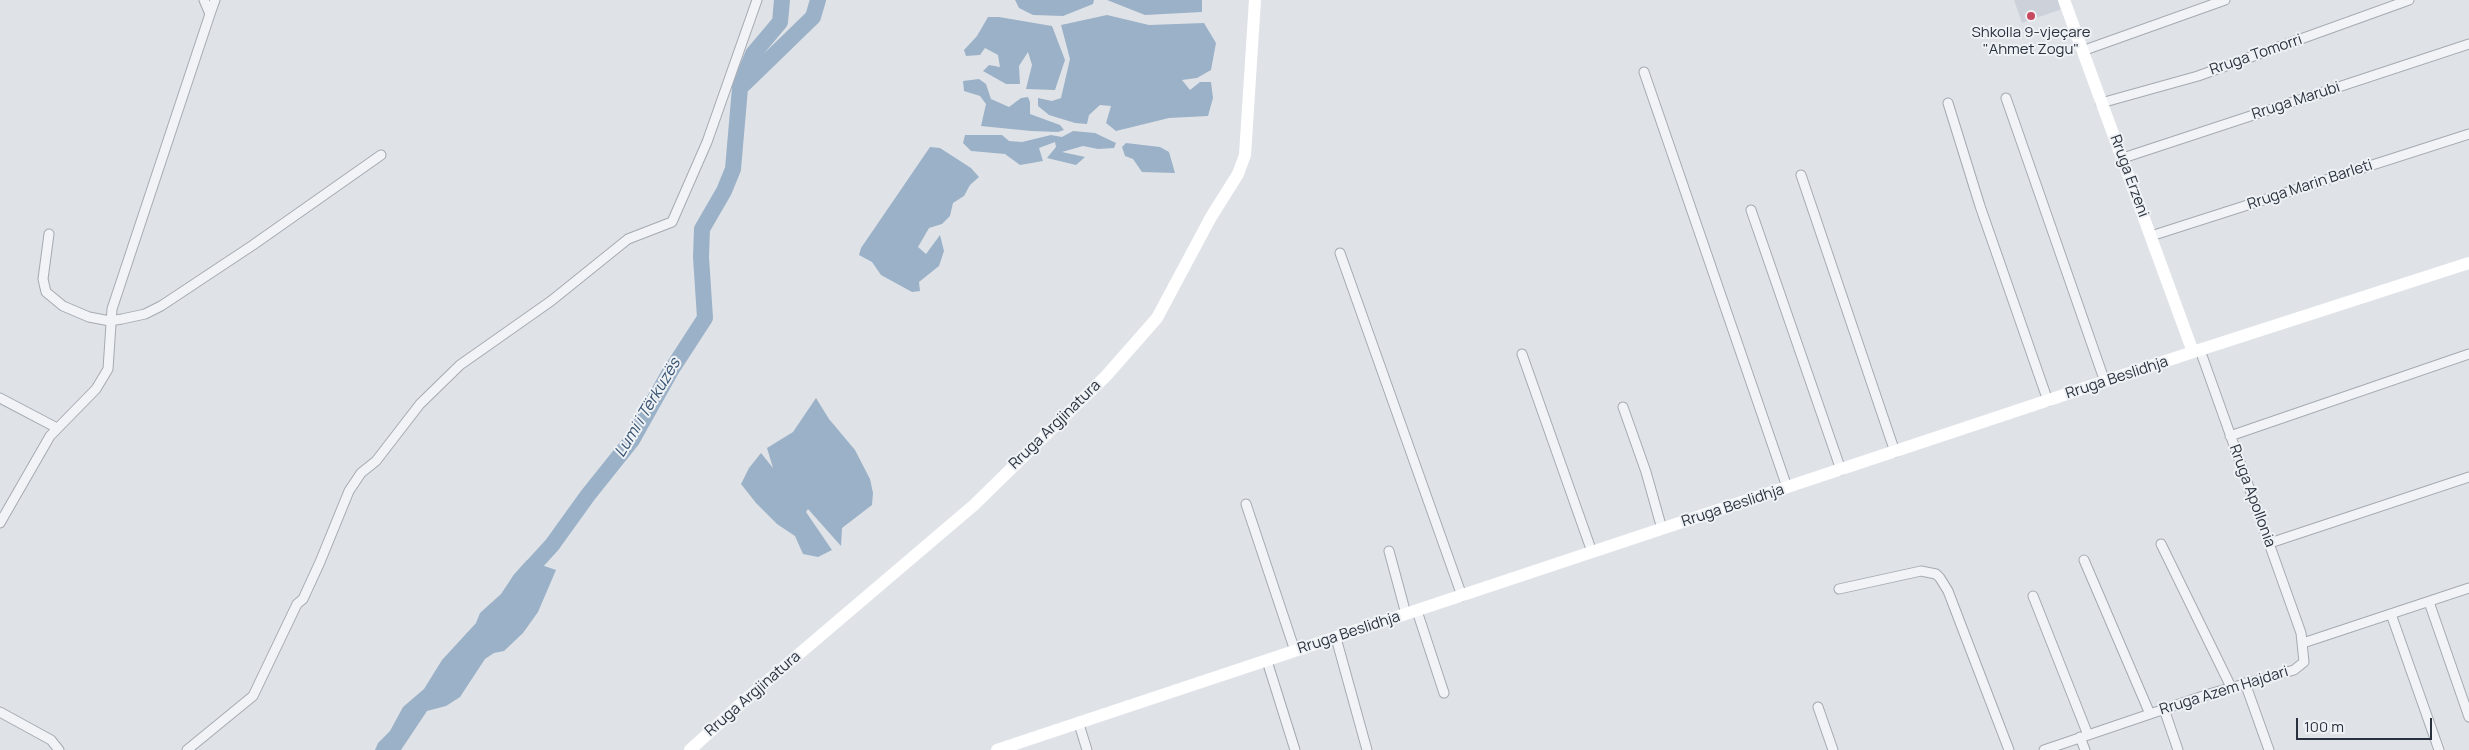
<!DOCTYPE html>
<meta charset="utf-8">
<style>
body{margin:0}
#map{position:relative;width:2469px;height:750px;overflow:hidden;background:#dfe3e8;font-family:Manrope,sans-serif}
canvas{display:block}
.scale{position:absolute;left:2296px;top:718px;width:136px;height:22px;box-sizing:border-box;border:2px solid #29313e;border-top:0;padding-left:6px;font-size:15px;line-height:18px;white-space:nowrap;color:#29313e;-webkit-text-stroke:4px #eff2f5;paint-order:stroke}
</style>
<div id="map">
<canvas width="2469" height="750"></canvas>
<div class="scale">100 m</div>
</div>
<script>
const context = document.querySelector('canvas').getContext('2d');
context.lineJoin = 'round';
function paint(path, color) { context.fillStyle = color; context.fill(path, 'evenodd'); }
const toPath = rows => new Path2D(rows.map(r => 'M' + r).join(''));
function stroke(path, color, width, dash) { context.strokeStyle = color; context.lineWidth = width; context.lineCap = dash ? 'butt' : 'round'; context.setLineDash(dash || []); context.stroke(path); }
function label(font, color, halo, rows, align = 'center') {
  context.font = font + ' Manrope,sans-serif'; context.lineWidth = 4; context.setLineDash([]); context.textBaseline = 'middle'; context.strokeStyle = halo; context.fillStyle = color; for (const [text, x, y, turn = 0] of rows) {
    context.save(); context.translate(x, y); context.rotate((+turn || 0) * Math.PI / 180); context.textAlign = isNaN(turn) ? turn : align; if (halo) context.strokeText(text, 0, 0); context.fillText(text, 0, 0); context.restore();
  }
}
paint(toPath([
 [2014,0,2059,0,2062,9,2022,23]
]), '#cdd2da');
paint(toPath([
 [1015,0,1094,0,1093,4,1063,16,1033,15,1019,8],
 [1107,0,1202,0,1202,12,1145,15],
 [1107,15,1149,25,1204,23,1216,43,1211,70,1197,78,1182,80,1190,90,1200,82,1211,82,1213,98,1208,116,1169,118,1116,131,1106,123,1111,106,1100,105,1089,115,1087,124,1075,123,1049,115,1038,106,1038,98,1052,101,1061,98,1070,59,1061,25],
 [988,17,999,17,1052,26,1065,60,1055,90,1026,89,1032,65,1028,52,1019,66,1020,84,1006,84,983,71,989,65,1000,67,998,55,985,48,980,55,966,56,964,50,977,36],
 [979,79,986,84,991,99,1009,107,1021,98,1028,97,1030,102,1030,114,1060,125,1064,130,1058,132,1031,131,981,126,986,104,980,96,964,91,963,81],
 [1073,131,1095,133,1116,143,1114,148,1098,149,1083,146,1062,152,1085,157,1076,165,1047,158,1056,147,1055,142,1039,148,1043,161,1020,165,1005,154,971,151,963,143,965,135,1002,135,1009,141,1022,142,1051,135,1062,137],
 [1126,143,1160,147,1169,152,1175,173,1142,172,1133,159,1125,156,1122,147],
 [930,147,940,148,971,168,979,177,970,185,964,196,953,203,950,216,942,224,929,228,918,247,926,254,940,235,944,251,939,266,919,282,920,291,912,292,881,275,872,262,859,255,861,248],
 [816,398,829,419,855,450,870,479,873,493,872,505,842,528,841,546,808,509,806,512,832,550,818,557,803,554,795,536,777,524,756,503,741,484,749,468,761,453,773,468,767,448,793,432],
 [527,560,556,570,538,612,523,633,504,651,494,653,485,659,460,697,446,706,427,711,401,750,375,750,378,743,390,731,403,707,424,689,442,660,476,623,480,613,501,594,513,576]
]), '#9bb1c7');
stroke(toPath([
 [743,85,813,17,818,0],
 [520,580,552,545,588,495,632,440,670,372,705,318,701,257,702,229,724,191,733,169,740,88,746,71,753,54,780,22,782,0]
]), '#9bb1c7', 16);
const street = toPath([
 [204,0,210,14,215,0],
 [2082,51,2225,0],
 [1644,72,1787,487],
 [2006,98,2105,382],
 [1948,103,1980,206,2048,401],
 [2101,103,2198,76,2409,0],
 [2123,158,2469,44],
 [1801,175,1895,452],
 [1751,210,1841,470],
 [49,234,43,279,46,292,63,306,89,317,110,321,122,319,145,314,161,306,253,245,381,155],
 [2151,236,2469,134],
 [1340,253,1462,596],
 [1522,354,1592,552],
 [0,398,57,428],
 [1623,407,1646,472,1662,529],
 [2230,436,2469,354],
 [1246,504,1295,651],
 [0,523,50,436,96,389,108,369,112,309,210,14],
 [2270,543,2469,477],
 [2161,544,2231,687],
 [1389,551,1406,614],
 [2084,560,2150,714],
 [1839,589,1921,571,1936,574,1940,578,1948,591,2009,750],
 [2033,596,2088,735],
 [2429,602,2469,717],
 [1417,611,1444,693],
 [2391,614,2439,750],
 [1336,638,1367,750],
 [2303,643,2469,588],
 [1267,661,1295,750],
 [2245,683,2269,750],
 [1818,707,1833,750],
 [2164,709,2178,750],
 [0,712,51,740,59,750],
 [1079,724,1087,750],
 [2080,737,2085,750],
 [187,750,253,696,297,604,303,599,320,562,349,491,361,473,376,461,420,404,460,365,551,301,628,239,672,222,707,142,757,0],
 [2044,750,2209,694,2294,670,2304,662,2301,633,2200,350]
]);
stroke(street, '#a5aab2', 11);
stroke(street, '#f2f3f6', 9);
stroke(toPath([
 [2064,0,2193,352],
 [690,750,745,700,974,505,1106,376,1157,318,1211,217,1238,174,1245,155,1255,0],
 [997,750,2193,352,2469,263]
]), '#fff', 12);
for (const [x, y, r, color] of [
 [2031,16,5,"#c8495f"]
]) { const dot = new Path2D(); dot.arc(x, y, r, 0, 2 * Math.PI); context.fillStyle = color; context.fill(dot); stroke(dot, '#eff2f5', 2); }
label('15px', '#29313e', '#eff2f5', [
 ["Shkolla 9-vjeçare",2031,33],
 ["\"Ahmet Zogu\"",2031,50]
]);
label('15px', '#29313e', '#eff2f5', [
 ["Rruga Tomorri",2256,55,-19],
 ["Rruga Marubi",2296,101,-18],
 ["Rruga Erzeni",2129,176,70],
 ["Rruga Marin Barleti",2310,185,-18],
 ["Rruga Beslidhja",2117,378,-18],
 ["Rruga Argjinatura",1055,425,-44],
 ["Rruga Apollonia",2252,496,70],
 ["Rruga Beslidhja",1733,506,-18],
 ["Rruga Beslidhja",1349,633,-18],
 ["Rruga Azem Hajdari",2224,691,-17],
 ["Rruga Argjinatura",753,694,-41]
]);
label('italic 16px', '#345170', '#eff2f5', [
 ["Lumi i Tërkuzës",648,408,-59]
]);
</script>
